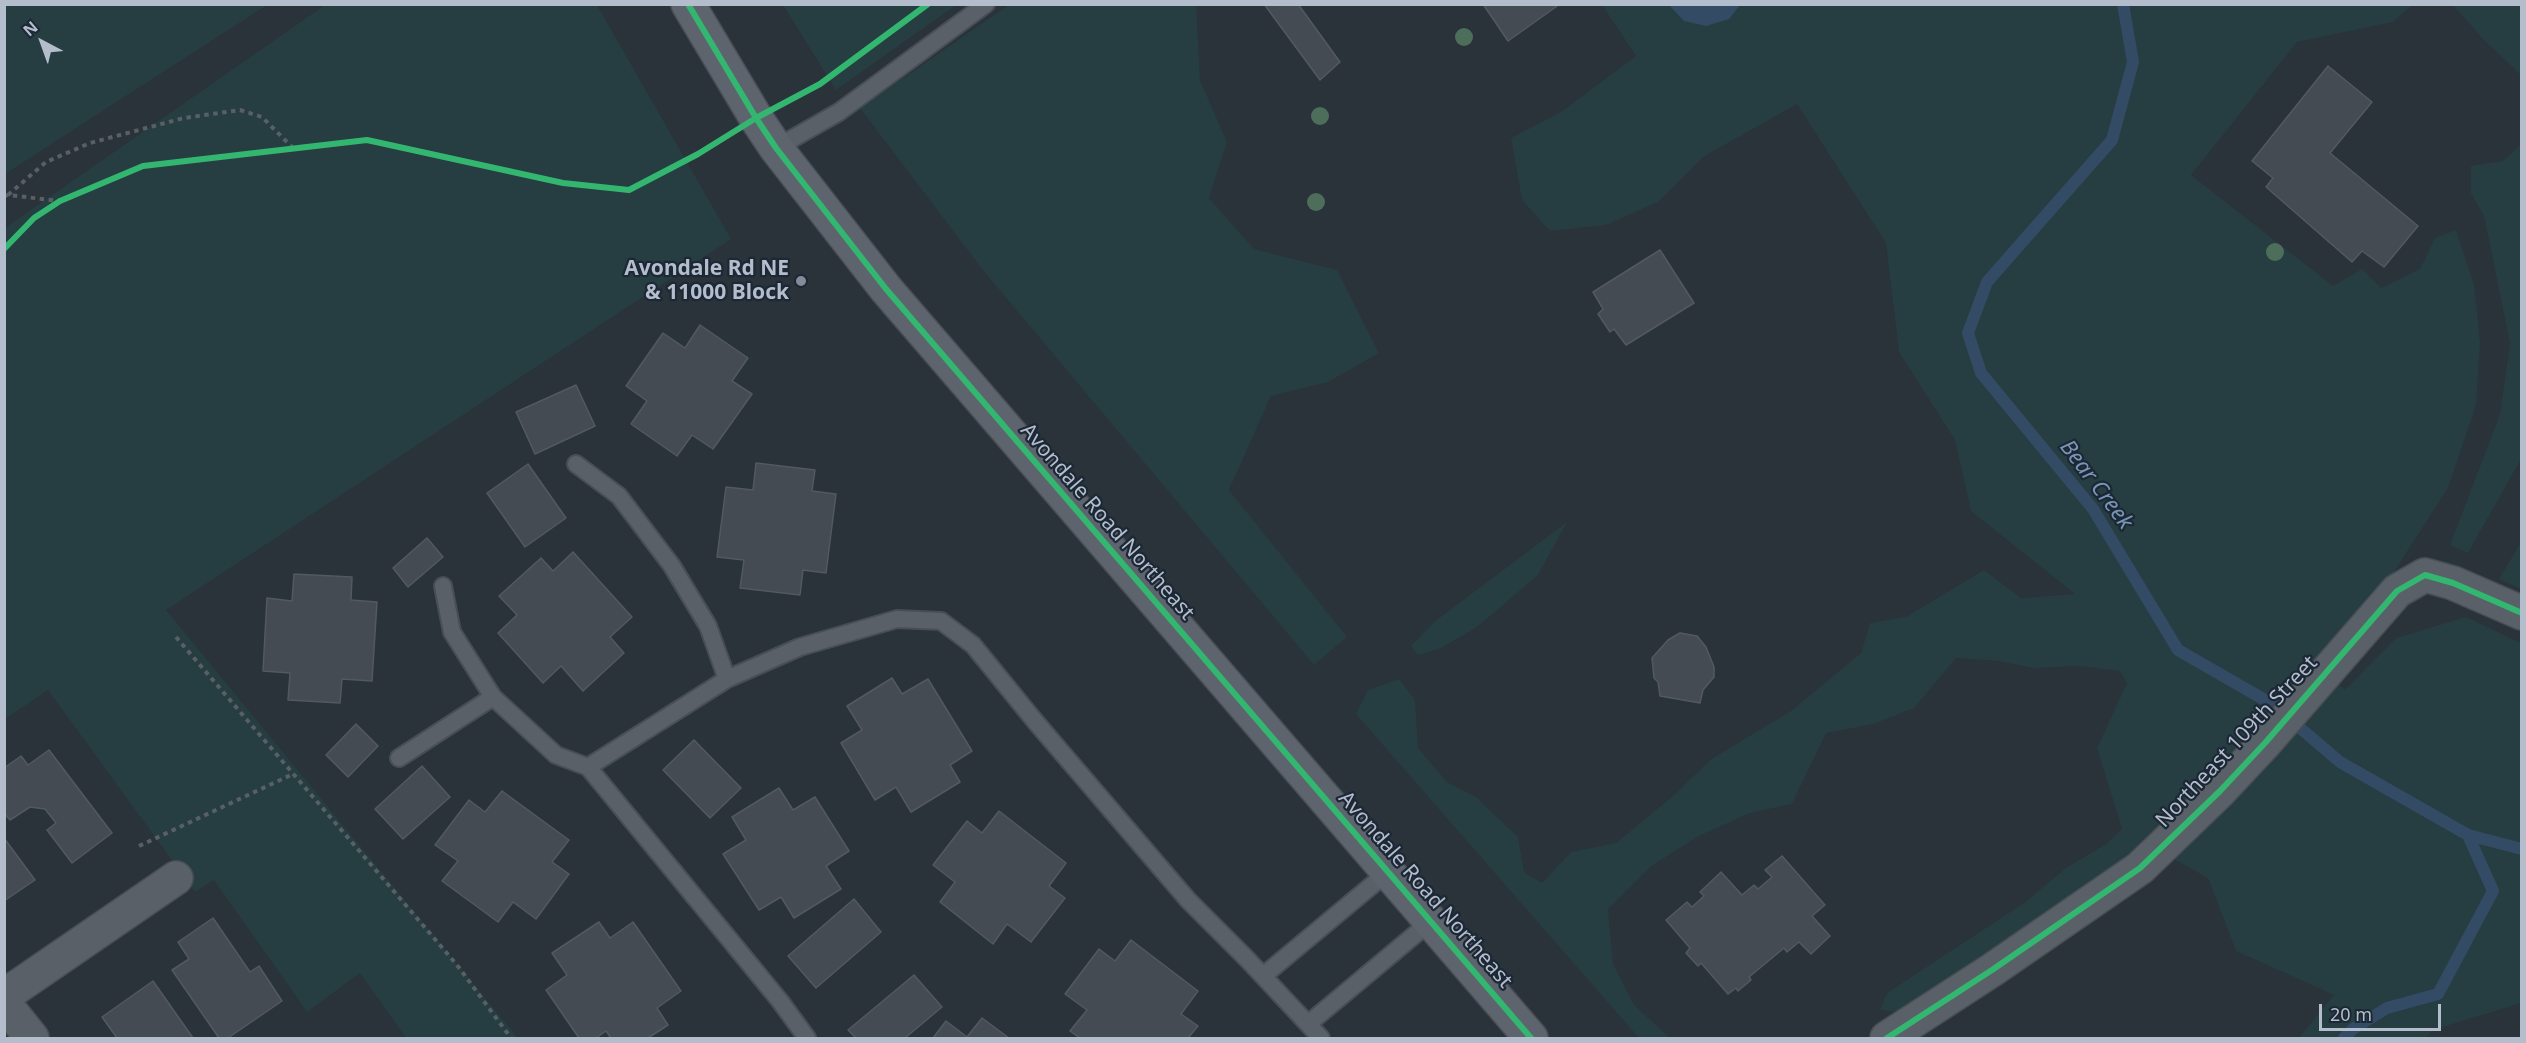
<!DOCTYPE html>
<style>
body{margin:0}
#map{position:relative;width:2526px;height:1043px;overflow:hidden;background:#2a323a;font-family:"Noto Sans",sans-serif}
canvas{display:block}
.frame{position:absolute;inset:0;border:6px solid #b4bdcc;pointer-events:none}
.north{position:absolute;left:12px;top:12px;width:60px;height:60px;-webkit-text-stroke:4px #1c2836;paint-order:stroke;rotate:319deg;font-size:16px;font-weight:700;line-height:24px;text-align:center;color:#b4bdcc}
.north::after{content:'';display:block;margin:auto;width:21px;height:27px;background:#b4bdcc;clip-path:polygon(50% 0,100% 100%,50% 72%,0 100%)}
.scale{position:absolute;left:2319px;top:1004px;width:122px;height:27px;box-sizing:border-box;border:3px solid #b4bdcc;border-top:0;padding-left:8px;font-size:18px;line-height:21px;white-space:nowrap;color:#b4bdcc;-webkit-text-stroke:4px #1c2836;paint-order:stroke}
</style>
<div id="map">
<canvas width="2526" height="1043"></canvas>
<div class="frame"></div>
<div class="north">N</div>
<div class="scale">20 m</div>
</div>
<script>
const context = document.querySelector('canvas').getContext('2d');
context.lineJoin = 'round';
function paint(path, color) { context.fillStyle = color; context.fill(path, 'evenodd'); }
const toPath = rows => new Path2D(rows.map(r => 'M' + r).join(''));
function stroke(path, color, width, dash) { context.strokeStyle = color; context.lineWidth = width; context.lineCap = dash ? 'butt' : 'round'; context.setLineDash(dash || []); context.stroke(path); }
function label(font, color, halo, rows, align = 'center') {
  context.font = font + ' "Noto Sans",sans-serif'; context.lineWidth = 4.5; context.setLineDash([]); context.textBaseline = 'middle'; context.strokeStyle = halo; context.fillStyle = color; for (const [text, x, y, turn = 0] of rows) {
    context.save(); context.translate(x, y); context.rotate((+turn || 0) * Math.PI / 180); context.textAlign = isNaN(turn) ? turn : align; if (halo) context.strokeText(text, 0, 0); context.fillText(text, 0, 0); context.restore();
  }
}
paint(toPath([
 [5,4,267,4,267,5,5,174],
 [1010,4,1196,5,1200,80,1227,142,1209,198,1254,249,1337,270,1379,353,1328,382,1271,396,1229,490,1347,637,1314,665,982,269,860,108],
 [325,5,597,5,731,239,166,610,518,1038,406,1038,360,973,307,1012,214,880,195,892,48,690,5,719,5,228],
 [783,5,956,5,836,90],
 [1602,5,2412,5,2393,22,2297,42,2191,175,2333,286,2362,269,2381,288,2420,269,2435,238,2456,230,2474,285,2480,343,2476,405,2448,488,2388,581,2317,667,2345,690,2396,638,2466,617,2521,643,2521,1003,2433,1030,2426,1038,2299,1038,2334,995,2236,951,2208,878,2145,843,2016,939,1899,1012,1880,1010,1887,993,2024,903,2066,868,2106,844,2122,829,2097,748,2127,683,2120,671,2079,666,2034,668,1998,661,1956,658,1914,708,1874,724,1826,733,1792,804,1750,813,1697,837,1650,867,1608,909,1613,964,1634,1005,1670,1038,1639,1038,1356,714,1368,690,1399,679,1415,700,1418,748,1447,782,1476,797,1518,837,1524,872,1542,883,1571,852,1616,843,1673,796,1710,760,1791,711,1861,653,1870,623,1906,617,1984,570,2021,598,2075,594,1971,511,1955,440,1899,352,1886,243,1797,104,1703,157,1658,202,1606,225,1550,231,1522,200,1511,138,1561,112,1636,56],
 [2453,5,2521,5,2521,75,2484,40],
 [2521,144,2521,459,2468,553,2450,545,2500,414,2510,343,2484,216,2471,194,2471,166,2503,161],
 [1567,522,1538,575,1477,627,1441,648,1418,655,1411,646,1434,622],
 [2521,542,2521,589,2499,579]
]), '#263e41');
paint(toPath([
 [1669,5,1740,5,1729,19,1706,26,1684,21]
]), '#344b66');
stroke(toPath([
 [2123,4,2133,62,2112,140,1987,282,1968,333,1981,373,2093,509,2178,650,2272,704,2340,762,2468,835,2522,849],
 [2344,1038,2353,1029,2387,1008,2438,994,2493,891,2468,835]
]), '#344b66', 12);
const building = toPath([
 [1264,4,1298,4,1340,62,1320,80,1264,4],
 [1483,4,1560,4,1508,41,1483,4],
 [2328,66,2372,102,2330,153,2418,226,2384,267,2362,251,2352,262,2266,187,2273,178,2252,161,2328,66],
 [1660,250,1694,303,1626,345,1614,329,1610,332,1598,314,1603,309,1593,292,1660,250],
 [700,325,748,358,732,381,752,394,713,449,692,435,677,456,631,424,647,401,626,386,663,333,685,348,700,325],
 [576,385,595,426,535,454,516,412,576,385],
 [756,463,815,470,812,491,836,494,826,573,803,570,800,595,740,588,744,560,717,557,726,487,753,490,756,463],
 [528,464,566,518,525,547,487,493,528,464],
 [427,538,443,557,408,587,393,568,427,538],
 [573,552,632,617,610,637,624,653,583,691,561,666,543,683,498,633,517,615,499,596,541,558,553,571,573,552],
 [294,574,352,577,351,600,377,602,372,681,342,679,340,703,288,700,290,673,263,671,267,598,292,601,294,574],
 [1680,633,1697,636,1706,647,1714,667,1714,677,1703,690,1700,703,1660,696,1658,682,1654,678,1652,658,1668,640,1680,633],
 [892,678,902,694,928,679,972,751,950,765,960,782,911,812,896,787,875,800,841,743,862,730,847,706,892,678],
 [356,724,378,746,348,777,326,755,356,724],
 [694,740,741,788,710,818,663,770,694,740],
 [49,750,112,833,72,863,47,830,56,823,45,809,30,807,10,820,4,813,4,768,21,756,28,765,49,750],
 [422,766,450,797,403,839,375,809,422,766],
 [779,788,793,810,815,797,849,851,826,866,841,889,794,918,781,897,759,910,723,854,746,840,732,817,779,788],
 [502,791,569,840,552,862,569,874,536,919,513,902,498,922,442,881,458,861,435,845,469,800,485,812,502,791],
 [999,811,1066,863,1049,886,1065,898,1031,942,1007,924,993,944,940,902,955,882,933,865,967,821,982,833,999,811],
 [4,838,35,880,4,901,4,838],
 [1782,856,1825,905,1812,916,1830,936,1811,954,1799,942,1787,952,1784,948,1749,977,1751,980,1738,991,1736,988,1728,994,1701,963,1698,966,1686,953,1690,948,1666,920,1687,902,1692,907,1704,896,1700,892,1721,872,1742,895,1754,885,1758,889,1772,877,1765,870,1782,856],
 [854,899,881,932,816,988,788,956,854,899],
 [213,918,250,972,259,966,282,1001,228,1038,219,1038,172,970,189,959,178,942,213,918],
 [599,922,610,938,633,922,681,991,657,1008,668,1025,648,1038,611,1038,606,1031,596,1038,579,1038,546,990,567,975,552,953,599,922],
 [1131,940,1198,991,1181,1014,1198,1026,1188,1038,1080,1038,1070,1031,1087,1010,1065,994,1099,949,1115,961,1131,940],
 [914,975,942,1007,905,1038,856,1038,848,1030,914,975],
 [153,981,193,1038,117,1038,102,1017,153,981],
 [982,1018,1009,1038,933,1038,946,1021,967,1037,982,1018]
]);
paint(building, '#444b52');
stroke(building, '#525962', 1.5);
const service = toPath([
 [776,148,839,112,986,4],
 [576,464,619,496,672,566,708,626,727,679],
 [443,586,452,632,493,697,556,755,588,767,780,1001,807,1038],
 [399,758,493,697],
 [588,767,727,679,800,647,897,619,941,621,973,645,1034,720,1188,900,1247,959,1321,1038],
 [1263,976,1389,871],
 [1308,1024,1430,922]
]);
const minor = toPath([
 [4,996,176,878],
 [4,1003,32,1038],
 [1887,1038,1992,970,2140,868,2220,791,2265,743,2397,591,2425,575,2453,583,2522,613]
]);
const secondary = toPath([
 [688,4,756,118,776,148,886,289,1531,1038]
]);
stroke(service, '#484e55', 20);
stroke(minor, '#484e55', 36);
stroke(secondary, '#484e55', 36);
stroke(toPath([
 [8,195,46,162,90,143,184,118,240,110,262,117,293,148],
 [4,196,8,195,60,201],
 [176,637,457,965,511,1038],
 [139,846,293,774]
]), '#585f65', 4, [4.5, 4.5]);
stroke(service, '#5a6068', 16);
stroke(minor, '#5a6068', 33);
stroke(secondary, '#5e646d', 33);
stroke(toPath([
 [688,4,756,118,776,148,886,289,1531,1038],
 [4,249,34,218,60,201,143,166,367,140,563,183,629,190,698,154,756,118,820,84,928,4],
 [1887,1038,1992,970,2140,868,2220,791,2265,743,2397,591,2425,575,2453,583,2522,613]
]), '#33b770', 6);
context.fillStyle = '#4d6e5a';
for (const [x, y] of [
 [1464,37],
 [1320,116],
 [1316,202],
 [2275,252]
]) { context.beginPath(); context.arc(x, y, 9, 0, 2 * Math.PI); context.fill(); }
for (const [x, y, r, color] of [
 [801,281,6,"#848c99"]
]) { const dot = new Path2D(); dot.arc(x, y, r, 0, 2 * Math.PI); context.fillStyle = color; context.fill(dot); stroke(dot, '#1c2836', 2); }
label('bold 21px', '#b4bdcc', '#1c2836', [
 ["Avondale Rd NE",789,269],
 ["& 11000 Block",789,293]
], 'right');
label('21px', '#b4bdcc', '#1c2836', [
 ["Avondale Road Northeast",1107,522,49],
 ["Northeast 109th Street",2237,742,-47],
 ["Avondale Road Northeast",1425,890,49]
]);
label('italic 22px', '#7995b5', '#1c2836', [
 ["Bear Creek",2096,485,53]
]);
</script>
